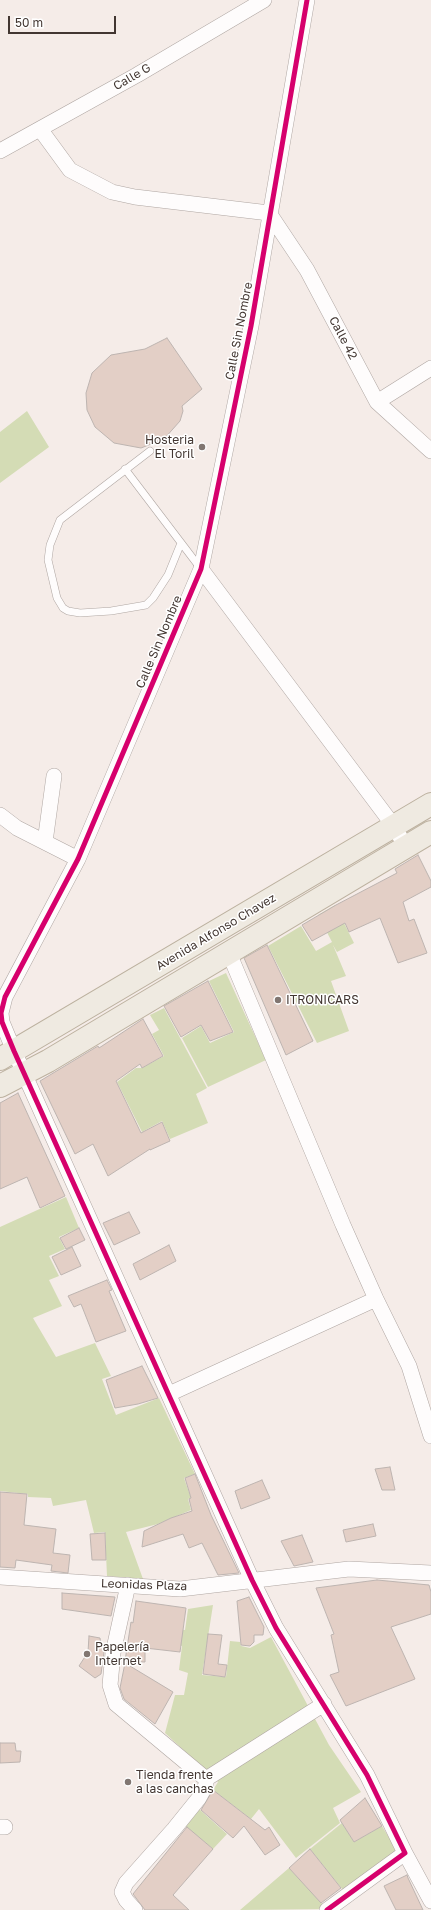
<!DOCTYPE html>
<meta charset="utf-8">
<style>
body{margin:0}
#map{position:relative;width:431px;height:1910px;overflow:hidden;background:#f5ece8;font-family:"Golos Text",sans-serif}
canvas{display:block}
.scale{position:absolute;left:8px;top:16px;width:108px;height:18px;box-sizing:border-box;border:2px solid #423631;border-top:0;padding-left:5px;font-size:12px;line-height:14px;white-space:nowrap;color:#423631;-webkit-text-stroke:3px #fff;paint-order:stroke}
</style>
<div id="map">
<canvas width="431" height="1910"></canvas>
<div class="scale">50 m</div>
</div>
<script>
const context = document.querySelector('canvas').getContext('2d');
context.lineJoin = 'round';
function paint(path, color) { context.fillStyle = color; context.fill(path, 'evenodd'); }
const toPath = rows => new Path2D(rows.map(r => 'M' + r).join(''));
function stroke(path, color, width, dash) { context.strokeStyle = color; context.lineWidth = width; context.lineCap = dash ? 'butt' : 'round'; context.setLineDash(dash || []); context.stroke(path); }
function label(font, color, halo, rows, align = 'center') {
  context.font = font + ' "Golos Text",sans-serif'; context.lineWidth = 3; context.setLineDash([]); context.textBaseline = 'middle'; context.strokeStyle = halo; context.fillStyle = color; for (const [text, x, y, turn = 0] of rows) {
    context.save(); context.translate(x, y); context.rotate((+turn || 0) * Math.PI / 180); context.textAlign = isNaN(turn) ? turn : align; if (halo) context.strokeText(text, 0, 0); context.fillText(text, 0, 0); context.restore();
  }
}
paint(toPath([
 [27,411,49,447,0,483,0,432],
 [335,905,354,943,337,952,333,945,346,976,331,981,349,1031,317,1043,268,946,301,926,316,951,332,942,318,915],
 [226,973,266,1060,208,1087,182,1038,201,1026,210,1043,234,1032,209,981],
 [164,1008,207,1088,196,1094,208,1123,170,1139,162,1121,142,1132,117,1082,136,1068,142,1068,164,1056,152,1034,159,1030,150,1015],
 [66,1197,79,1228,59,1237,65,1249,49,1256,59,1276,49,1280,62,1306,33,1318,56,1357,95,1343,111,1376,102,1379,116,1415,159,1398,195,1474,184,1478,191,1498,188,1499,191,1510,158,1524,126,1532,143,1579,107,1576,105,1532,94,1533,86,1500,53,1506,51,1498,28,1497,28,1494,0,1491,0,1227],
 [213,1605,202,1675,226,1677,230,1641,240,1642,241,1646,250,1648,271,1637,329,1745,361,1792,333,1808,340,1823,296,1858,259,1809,251,1819,213,1790,218,1782,165,1733,175,1695,184,1695,188,1673,179,1670,182,1646,154,1642,156,1627,185,1630,188,1609],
 [199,1809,227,1834,213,1849,185,1826],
 [342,1823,354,1842,382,1826,400,1856,347,1895,310,1849],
 [289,1868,327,1909,240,1910]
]), '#d4dcb5');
const building = toPath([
 [167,338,202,389,182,406,183,411,180,421,164,439,141,448,114,443,95,427,87,410,86,393,92,373,111,355,145,349,167,338],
 [418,855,431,881,431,887,403,902,409,921,414,919,427,953,398,963,380,918,349,932,345,923,312,941,302,925,336,905,397,873,395,869,418,855],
 [267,945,313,1041,286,1055,244,958,267,945],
 [208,981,233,1032,210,1041,201,1025,181,1037,164,1006,208,981],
 [143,1019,163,1056,142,1068,140,1064,116,1081,141,1133,162,1122,170,1141,150,1150,150,1149,108,1176,93,1144,75,1154,40,1081,98,1046,99,1048,143,1019],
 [18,1093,65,1196,40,1208,27,1177,0,1189,0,1103,18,1093],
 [129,1212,140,1233,114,1245,103,1223,129,1212],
 [79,1228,85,1240,66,1249,60,1238,79,1228],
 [169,1245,176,1261,140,1280,133,1264,169,1245],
 [72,1247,81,1266,61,1275,52,1257,72,1247],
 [107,1280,112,1290,109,1291,126,1331,96,1342,81,1304,74,1307,68,1296,107,1280],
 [142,1366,158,1398,138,1404,115,1408,106,1380,142,1366],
 [390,1467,395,1490,382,1490,375,1469,390,1467],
 [195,1474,211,1515,239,1573,218,1575,202,1543,189,1548,183,1534,142,1547,144,1531,171,1518,192,1511,189,1499,191,1498,185,1478,195,1474],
 [262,1480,270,1498,241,1509,235,1491,262,1480],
 [0,1492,27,1494,24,1525,56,1529,53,1553,70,1555,68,1573,51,1571,52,1565,16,1560,15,1568,0,1567,0,1492],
 [373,1524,376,1536,346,1542,343,1530,373,1524],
 [105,1533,106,1560,92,1560,90,1534,105,1533],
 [302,1535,313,1562,294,1566,281,1541,302,1535],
 [377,1580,429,1585,431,1592,431,1614,391,1627,415,1679,346,1706,330,1675,339,1672,331,1635,334,1634,316,1588,377,1580],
 [62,1593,115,1597,111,1616,62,1609,62,1593],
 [249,1597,264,1627,263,1635,254,1635,254,1642,250,1646,241,1645,237,1601,249,1597],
 [136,1601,186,1608,180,1652,145,1648,145,1662,125,1661,131,1622,133,1623,136,1601],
 [208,1634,222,1635,218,1664,227,1665,225,1677,203,1674,208,1634],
 [89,1636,100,1638,101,1645,105,1645,101,1674,95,1678,79,1666,88,1652,89,1636],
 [125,1663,173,1692,155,1724,124,1699,120,1688,125,1663],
 [0,1743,15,1743,16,1751,21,1751,20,1762,0,1763,0,1743],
 [213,1790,265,1830,269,1827,280,1845,265,1855,244,1826,233,1838,201,1810,213,1790],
 [365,1798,382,1826,354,1842,340,1820,365,1798],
 [187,1827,213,1849,173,1895,189,1910,145,1910,133,1894,187,1827],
 [310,1849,341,1888,321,1903,289,1868,310,1849],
 [407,1875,408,1878,423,1910,396,1910,384,1886,407,1875]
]);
paint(building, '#e3cfc6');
stroke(building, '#bdb4b0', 1);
const lane = toPath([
 [150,451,60,520,50,545,48,560,57,598,63,608,68,611,80,613,111,611,146,605,153,598,168,575,181,543],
 [125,469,201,569]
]);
const street = toPath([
 [307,0,251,326,201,569,78,859,5,997,1,1013,2,1022,14,1051,252,1580,276,1628,367,1775,405,1853,327,1910],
 [40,129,70,170,112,192,135,197,269,213],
 [0,151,137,75,264,0],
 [269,213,307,270,377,402,431,451],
 [377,402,431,368],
 [201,569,393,825,406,847],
 [0,815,17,828,78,859],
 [45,842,54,776],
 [229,953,343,1225,376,1299,409,1366,431,1436],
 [169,1394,376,1299],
 [0,1577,180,1589,349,1569,431,1573],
 [128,1585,113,1653,110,1685,116,1704,206,1779,206,1785,199,1798,174,1829,126,1883,122,1892,126,1900,135,1910],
 [206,1779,324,1704],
 [0,1827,5,1827],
 [405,1853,431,1901]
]);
const primary = toPath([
 [0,1059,431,804],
 [0,1086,48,1061,431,832]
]);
stroke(lane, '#afa6a2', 8);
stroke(street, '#afa6a2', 16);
stroke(primary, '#bcb19f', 24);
stroke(lane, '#fefcfc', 7);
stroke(street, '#fefcfc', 15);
stroke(primary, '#efeae1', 22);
stroke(toPath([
 [307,0,251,326,201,569,78,859,5,997,1,1013,2,1022,14,1051,252,1580,276,1628,367,1775,405,1853,327,1910]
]), '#d6006c', 5);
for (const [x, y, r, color] of [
 [202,447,4,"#817671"],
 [278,1000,4,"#817671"],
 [87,1654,4,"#817671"],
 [128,1782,4,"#817671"]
]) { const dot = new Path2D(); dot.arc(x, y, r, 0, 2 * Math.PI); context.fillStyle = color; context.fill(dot); stroke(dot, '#fff', 1.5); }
label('12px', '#423631', '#fff', [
 ["Calle G",132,77,-30],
 ["Calle Sin Nombre",239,331,-79],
 ["Calle 42",343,338,62],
 ["Calle Sin Nombre",159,642,-67],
 ["Avenida Alfonso Chavez",216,932,-31],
 ["Leonidas Plaza",144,1585,2]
]);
label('12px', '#423631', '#fff', [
 ["Hosteria",194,440,"right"],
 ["El Toril",194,454,"right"],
 ["ITRONICARS",286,1000],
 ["Papelería",95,1647],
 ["Internet",95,1661],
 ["Tienda frente",136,1775],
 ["a las canchas",136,1789]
], 'left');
</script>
